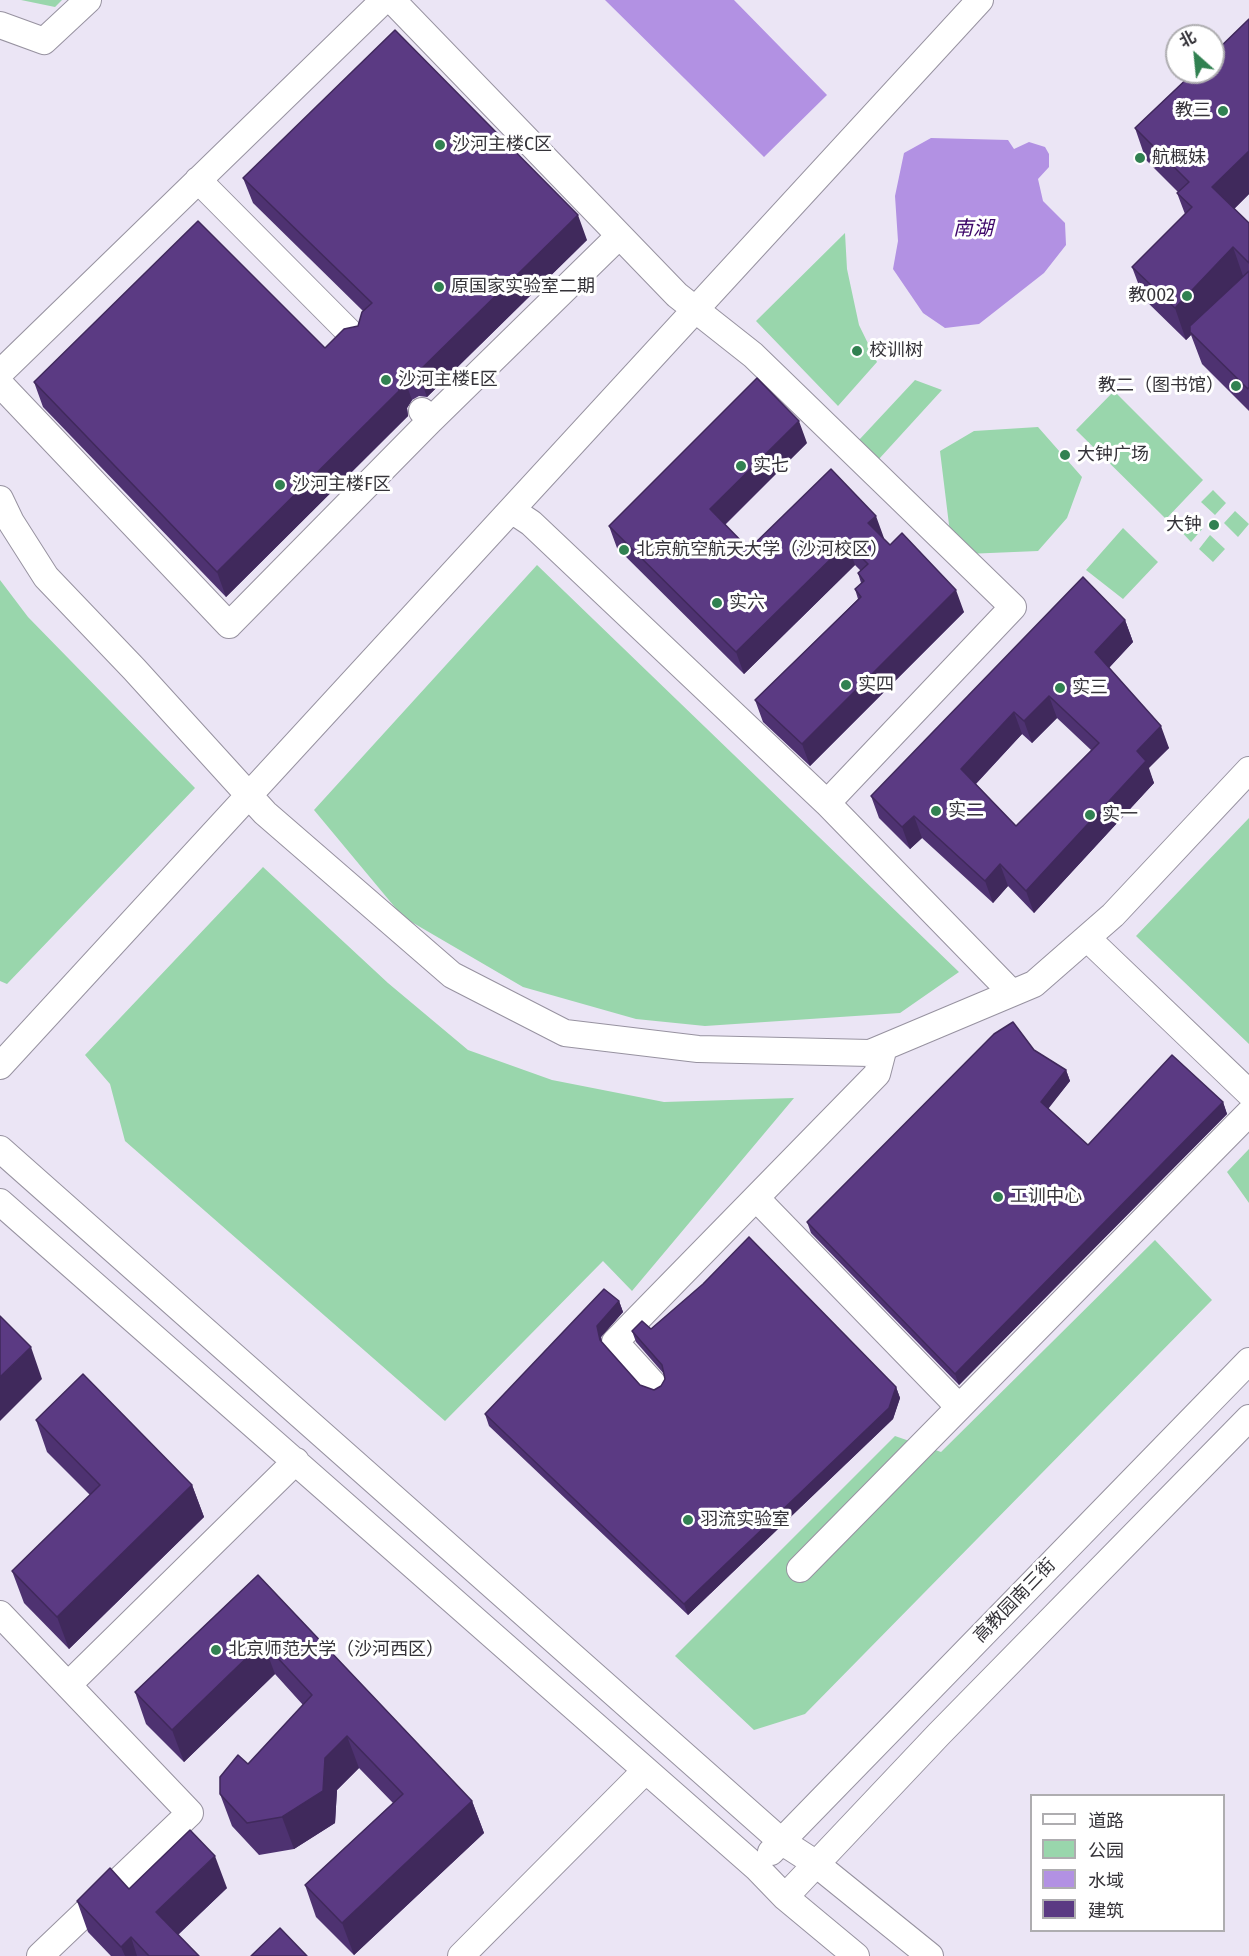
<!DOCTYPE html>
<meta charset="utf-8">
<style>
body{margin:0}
#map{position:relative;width:1249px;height:1956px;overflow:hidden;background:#ebe5f5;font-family:"Fira Sans","Noto Sans SC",sans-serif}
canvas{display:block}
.legend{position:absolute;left:1030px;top:1794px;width:195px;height:138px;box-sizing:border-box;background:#fff;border:2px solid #aeadb0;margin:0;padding:8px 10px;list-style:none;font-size:18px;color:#353339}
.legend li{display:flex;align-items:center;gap:12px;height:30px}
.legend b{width:30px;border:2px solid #aeadb0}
.north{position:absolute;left:1165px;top:24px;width:60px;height:60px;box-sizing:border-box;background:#fff;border:2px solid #aeadb0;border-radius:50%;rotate:333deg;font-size:16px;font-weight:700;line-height:24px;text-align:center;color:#353339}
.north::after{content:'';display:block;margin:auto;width:21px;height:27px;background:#318151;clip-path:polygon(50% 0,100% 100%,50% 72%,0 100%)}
</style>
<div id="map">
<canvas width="1249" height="1956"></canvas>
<ul class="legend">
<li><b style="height:8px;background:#fff"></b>道路</li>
<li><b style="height:16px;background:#99d6ac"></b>公园</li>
<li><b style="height:16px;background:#b291e3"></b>水域</li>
<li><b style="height:16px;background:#5b3a83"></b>建筑</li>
</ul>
<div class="north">北</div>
</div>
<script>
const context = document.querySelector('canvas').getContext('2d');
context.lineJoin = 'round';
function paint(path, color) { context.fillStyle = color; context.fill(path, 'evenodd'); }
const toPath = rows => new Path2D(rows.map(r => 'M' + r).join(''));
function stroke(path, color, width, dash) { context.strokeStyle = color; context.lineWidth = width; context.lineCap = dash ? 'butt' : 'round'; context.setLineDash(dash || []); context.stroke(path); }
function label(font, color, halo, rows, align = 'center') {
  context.font = font + ' "Fira Sans","Noto Sans SC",sans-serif'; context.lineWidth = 6; context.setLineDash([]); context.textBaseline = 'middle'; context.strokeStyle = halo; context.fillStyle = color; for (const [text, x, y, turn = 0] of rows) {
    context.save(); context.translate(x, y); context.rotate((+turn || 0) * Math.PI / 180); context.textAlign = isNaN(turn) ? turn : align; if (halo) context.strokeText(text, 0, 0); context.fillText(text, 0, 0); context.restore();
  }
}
paint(toPath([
 [21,0,62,0,55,7],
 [845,233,847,269,859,325,877,362,838,406,756,321],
 [915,380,942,390,879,459,859,440],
 [1114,391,1203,480,1166,519,1076,430],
 [1038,427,1082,477,1067,518,1038,551,966,554,950,533,940,451,974,431],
 [1213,490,1226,503,1215,515,1201,502],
 [1235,511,1249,524,1238,537,1224,523],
 [1188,513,1203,528,1191,542,1176,526],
 [1123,528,1158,562,1123,599,1086,570],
 [1210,535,1225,549,1213,562,1199,549],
 [537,565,959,972,900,1013,705,1026,636,1019,523,987,403,917,314,810],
 [0,580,28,617,195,788,7,984,0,981],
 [1249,818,1249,1044,1136,936],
 [263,867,388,983,468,1050,552,1080,664,1102,794,1098,632,1291,603,1261,445,1421,125,1141,110,1084,85,1055],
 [1249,1149,1249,1203,1227,1172],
 [1155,1240,1212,1300,805,1714,754,1730,675,1656,895,1436,941,1452]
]), '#99d6ac');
paint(toPath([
 [605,0,734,0,827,95,764,157],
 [931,138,1008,140,1014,149,1029,142,1045,147,1049,154,1049,167,1038,179,1043,201,1065,223,1066,245,1044,273,979,324,945,328,923,313,893,269,898,241,895,196,904,153]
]), '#b291e3');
const minor = toPath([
 [392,0,677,295,753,355,1013,607,827,803],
 [0,25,44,41,88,0],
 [198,180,357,340],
 [0,373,384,0],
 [0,384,229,625,431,420,422,411],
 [431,420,619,236],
 [0,499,11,522,46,577,134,669,265,813,452,975,565,1033,698,1049,870,1053,1034,984,1113,915,1249,770],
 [513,511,531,523,827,803,1012,993],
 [1087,938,1249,1093],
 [0,1066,980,0],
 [0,1149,781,1841,815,1863,930,1956],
 [756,1198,959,1407],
 [0,1202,757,1868,785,1897,856,1956],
 [655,1386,615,1342,877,1074,884,1047],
 [800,1569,1249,1113],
 [0,1614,190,1813,40,1956],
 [68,1685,296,1461],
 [771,1852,1249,1361],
 [785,1897,939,1734,1249,1418],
 [461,1956,645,1771]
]);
stroke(minor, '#9792a0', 28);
stroke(minor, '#fff', 26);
paint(toPath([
 [1249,19,1249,194,1234,209,1249,223,1249,411,1202,364,1191,335,1186,340,1144,299,1132,267,1185,214,1177,193,1178,192,1146,160,1135,128],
 [243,178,587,240,427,397,419,396,412,400,407,408,408,416,226,597,43,407,34,382,325,348,358,326,363,311,253,203],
 [807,443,725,525,749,549,884,538,883,538,964,612,810,766,763,722,755,700,858,599,855,589,861,583,858,573,861,571,855,565,744,674,617,548,609,526],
 [1125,620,1133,642,1109,668,1169,748,1148,768,1154,783,1034,913,1008,886,993,903,922,838,910,849,879,818,871,796],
 [1057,718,1091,750,1016,826,976,784,1022,734,1032,743],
 [1034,1050,1066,1070,1070,1081,1048,1108,1088,1145,1223,1102,1227,1114,959,1385,811,1233,807,1222],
 [619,1301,623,1312,601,1337,602,1343,640,1385,654,1390,661,1386,665,1379,664,1374,636,1342,632,1331,651,1329,896,1387,900,1398,893,1419,688,1615,489,1426,485,1414],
 [36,1420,192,1485,204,1517,69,1649,24,1603,12,1571,90,1495,47,1452],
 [258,1575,472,1801,484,1833,354,1955,316,1917,305,1885,393,1803,359,1768,337,1790,335,1823,294,1849,259,1855,232,1826,220,1794,303,1705,275,1674,184,1762,146,1724,135,1692],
 [227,1888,178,1935,199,1956,111,1956,88,1932,77,1901,129,1889]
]), '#4e3271');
paint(toPath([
 [1249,151,1249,194,1224,219,1212,187],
 [578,215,587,240,427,397,418,372],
 [1233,247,1244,279,1190,332,1191,335,1186,340,1175,308],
 [403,375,412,400,407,408,408,416,226,597,217,572,398,383],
 [799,421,807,443,718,531,710,509],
 [876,516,884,538,876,545,868,523],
 [847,543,855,565,744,674,736,652],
 [956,590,964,612,810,766,802,744],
 [1125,620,1133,642,1103,674,1095,652],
 [1049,696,1057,718,1032,743,1024,721],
 [1014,712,1022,734,969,791,961,769],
 [1161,726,1169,748,1149,768,1154,783,1034,913,1026,891,1137,751],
 [914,816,922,838,910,849,902,827],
 [1000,864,1008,886,993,903,985,881],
 [1066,1070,1070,1081,1045,1113,1041,1102],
 [1223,1102,1227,1114,959,1385,955,1374],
 [619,1301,623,1312,601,1337,604,1352,600,1340,597,1326],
 [31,1347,42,1379,0,1421,0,1377],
 [896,1387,900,1398,893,1419,688,1615,684,1604],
 [192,1485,204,1517,69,1649,57,1617],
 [263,1642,275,1674,184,1762,172,1730],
 [347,1736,359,1768,337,1790,335,1823,294,1849,282,1817,325,1758],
 [472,1801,484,1833,354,1955,342,1923],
 [215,1856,227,1888,168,1944,156,1912],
 [131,1937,137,1956,125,1956,121,1947]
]), '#40295c');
const building = toPath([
 [1249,19,1249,151,1212,187,1249,223,1249,263,1233,247,1175,308,1132,267,1192,207,1177,193,1189,182,1135,128,1194,72,1213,72,1213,54,1249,19],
 [395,30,578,215,418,372,410,371,403,375,398,383,399,391,217,572,34,382,198,221,325,348,344,329,358,326,362,312,372,303,243,178,395,30],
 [1249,271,1249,387,1248,389,1190,332,1190,326,1249,271],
 [757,378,799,421,710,509,749,549,831,469,876,516,868,523,890,545,902,533,956,590,802,744,755,700,861,597,855,589,864,581,858,573,868,564,847,543,736,652,609,526,757,378],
 [1083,577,1125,620,1095,652,1161,726,1137,751,1146,761,1026,891,1000,864,985,881,914,816,902,827,871,796,1083,577],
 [1049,696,1099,743,1016,826,961,769,1014,712,1024,721,1049,696],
 [1013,1022,1034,1050,1066,1070,1041,1102,1088,1145,1172,1055,1223,1102,955,1374,807,1222,994,1034,1013,1022],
 [749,1237,896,1387,889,1408,684,1604,485,1414,604,1289,619,1301,597,1326,600,1340,640,1385,654,1390,661,1386,665,1379,662,1365,632,1331,642,1321,651,1329,703,1284,749,1237],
 [0,1316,31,1347,0,1377,0,1316],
 [83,1374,192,1485,57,1617,12,1571,100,1485,36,1420,83,1374],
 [258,1575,472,1801,342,1923,305,1885,403,1794,347,1736,325,1758,323,1791,282,1817,247,1823,220,1794,220,1777,238,1755,248,1764,312,1695,263,1642,172,1730,135,1692,258,1575],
 [190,1830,215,1856,156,1912,199,1956,149,1956,131,1937,121,1947,77,1901,110,1868,129,1889,190,1830],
 [280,1928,307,1956,251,1956,280,1928]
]);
paint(building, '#5b3a83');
stroke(building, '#40295c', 1.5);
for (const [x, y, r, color] of [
 [1223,111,6,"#318151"],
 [440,145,6,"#318151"],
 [1140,158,6,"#318151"],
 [439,287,6,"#318151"],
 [1187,296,6,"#318151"],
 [857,351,6,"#318151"],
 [386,380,6,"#318151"],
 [1236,386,6,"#318151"],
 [1065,455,6,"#318151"],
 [741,466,6,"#318151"],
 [280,485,6,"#318151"],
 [1214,525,6,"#318151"],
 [624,550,6,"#318151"],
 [717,603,6,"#318151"],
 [846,685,6,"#318151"],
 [1060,688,6,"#318151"],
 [936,811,6,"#318151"],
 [1090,815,6,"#318151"],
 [998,1197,6,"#318151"],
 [688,1520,6,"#318151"],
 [216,1650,6,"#318151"]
]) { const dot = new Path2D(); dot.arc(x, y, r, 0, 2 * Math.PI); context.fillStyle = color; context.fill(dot); stroke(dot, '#fff', 2); }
label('18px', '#353339', '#fff', [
 ["教三",1211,111,"right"],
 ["沙河主楼C区",452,145],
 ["航概妹",1152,158],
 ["原国家实验室二期",451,287],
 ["教002",1175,296,"right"],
 ["校训树",869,351],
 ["沙河主楼E区",398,380],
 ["教二（图书馆）",1224,386,"right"],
 ["大钟广场",1077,455],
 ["实七",753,466],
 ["沙河主楼F区",292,485],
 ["大钟",1202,525,"right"],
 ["北京航空航天大学（沙河校区）",636,550],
 ["实六",729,603],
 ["实四",858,685],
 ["实三",1072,688],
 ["实二",948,811],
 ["实一",1102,815],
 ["工训中心",1010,1197],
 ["羽流实验室",700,1520],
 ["北京师范大学（沙河西区）",228,1650]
], 'left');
label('18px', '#353339', '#fff', [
 ["高教园南三街",1015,1601,-46]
]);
label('italic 20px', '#3d0669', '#fff', [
 ["南湖",973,229]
]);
</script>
